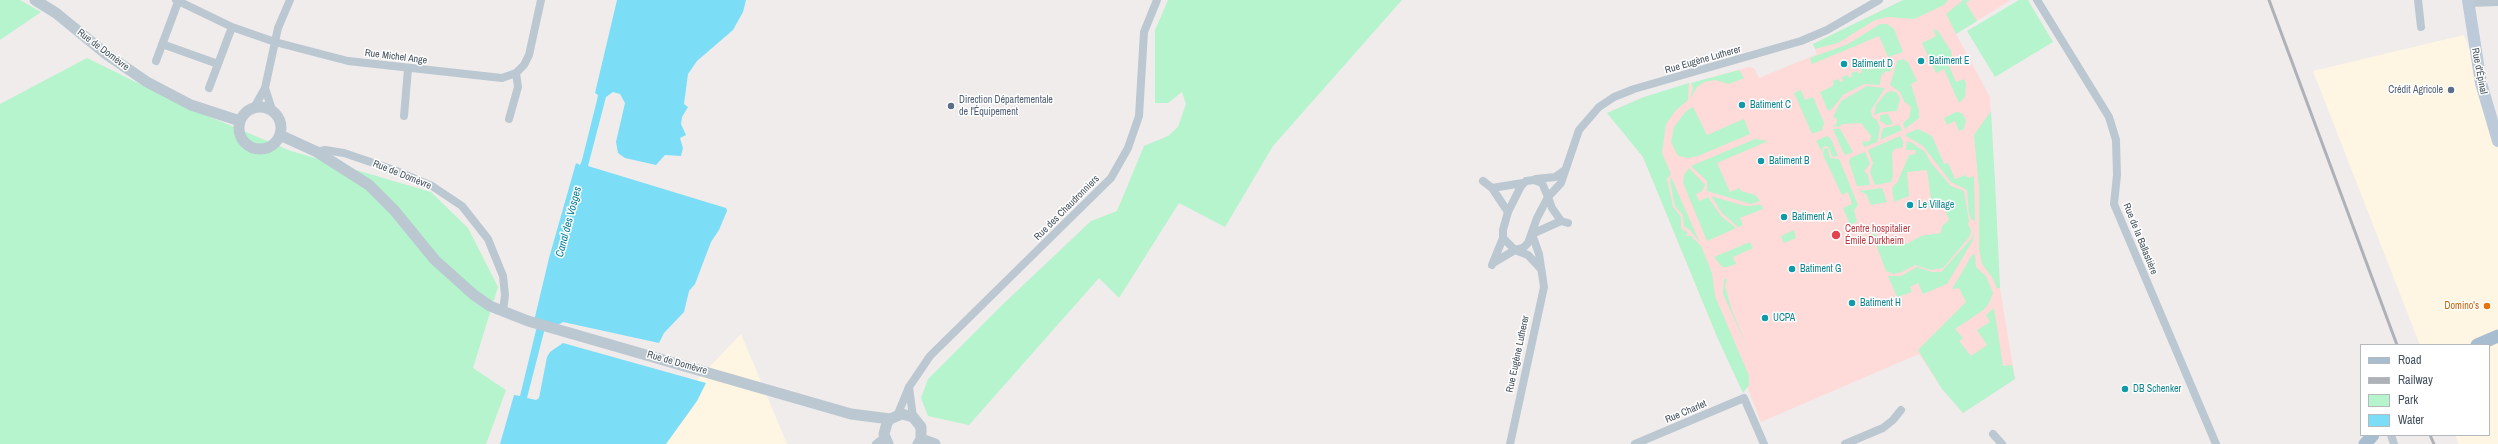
<!DOCTYPE html>
<meta charset="utf-8">
<style>
body{margin:0}
#map{position:relative;width:2498px;height:444px;overflow:hidden;background:#f0ecec;font-family:"Archivo Narrow",sans-serif}
canvas{display:block}
.legend{position:absolute;left:2360px;top:344px;width:130px;height:92px;box-sizing:border-box;background:#fff;border:1px solid #b4b9be;margin:0;padding:5px 7px;list-style:none;font-size:12px;color:#43515c}
.legend li{display:flex;align-items:center;gap:8px;height:20px}
.legend b{width:20px;border:1px solid #b4b9be}
</style>
<div id="map">
<canvas width="2498" height="444"></canvas>
<ul class="legend">
<li><b style="height:5px;background:#a9bdd0"></b>Road</li>
<li><b style="height:5px;background:#aeb2b8"></b>Railway</li>
<li><b style="height:11px;background:#b5f4cc"></b>Park</li>
<li><b style="height:11px;background:#7cdef6"></b>Water</li>
</ul>
</div>
<script>
const context = document.querySelector('canvas').getContext('2d');
context.lineJoin = 'round';
function paint(path, color) { context.fillStyle = color; context.fill(path, 'evenodd'); }
const toPath = rows => new Path2D(rows.map(r => 'M' + r).join(''));
function stroke(path, color, width, dash) { context.strokeStyle = color; context.lineWidth = width; context.lineCap = dash ? 'butt' : 'round'; context.setLineDash(dash || []); context.stroke(path); }
function label(font, color, halo, rows, align = 'center') {
  context.font = font + ' "Archivo Narrow",sans-serif'; context.lineWidth = 3; context.setLineDash([]); context.textBaseline = 'middle'; context.strokeStyle = halo; context.fillStyle = color; for (const [text, x, y, turn = 0] of rows) {
    context.save(); context.translate(x, y); context.rotate((+turn || 0) * Math.PI / 180); context.textAlign = isNaN(turn) ? turn : align; if (halo) context.strokeText(text, 0, 0); context.fillText(text, 0, 0); context.restore();
  }
}
paint(toPath([
 [2464,35,2498,126,2498,444,2459,444,2455,435,2489,435,2489,345,2420,345,2313,71],
 [741,334,787,444,636,444]
]), '#fef6e2');
paint(toPath([
 [1903,0,2011,0,1956,34,1990,97,2000,288,2015,379,1963,413,1942,389,1919,354,1761,422,1747,387,1718,339,1643,157,1607,113,1644,97,1748,67,1754,68,1759,78,1817,54,1813,44]
]), '#fedbd9');
paint(toPath([
 [0,0,20,0,41,12,0,40],
 [1168,0,1402,0,1273,146,1225,227,1179,203,1119,298,1099,278,969,425,928,416,921,398,928,379,1001,306,1091,221,1117,211,1144,146,1168,136,1178,127,1186,104,1182,92,1168,103,1155,103,1155,30],
 [1903,0,1948,0,1944,5,1914,19,1888,17,1875,20,1838,43,1815,49,1813,44],
 [1963,0,1970,0,1966,3,1977,21,1956,34,1946,14],
 [2019,0,2028,0,2053,42,1995,77,1967,31],
 [1880,24,1887,24,1894,29,1903,52,1888,57,1879,36,1812,64,1810,58,1848,44],
 [1933,29,1938,31,1951,51,1952,56,1946,59,1956,82,1964,79,1966,84,1965,97,1959,103,1944,69,1936,73,1922,43,1936,36],
 [87,58,189,108,291,151,431,192,468,228,498,287,473,368,506,390,486,444,0,444,0,104],
 [1903,59,1908,62,1917,81,1911,84,1919,111,1919,118,1905,129,1903,123,1909,118,1911,107,1904,101,1900,92,1890,85,1897,61],
 [1876,63,1881,68,1893,63,1890,72,1886,71,1881,76,1880,85,1864,84,1843,95,1832,109,1828,111,1820,92,1831,87,1834,84,1833,81,1838,79,1840,82,1843,81,1842,77,1848,75,1849,78,1852,76,1851,73,1857,71,1859,74,1862,72,1861,69,1867,67,1868,70,1872,68,1871,65],
 [1739,70,1744,78,1729,84,1715,80,1705,82,1698,86,1690,98,1693,88,1691,83],
 [1689,83,1688,100,1676,110,1666,124,1662,153,1671,174,1667,179,1673,207,1681,217,1681,228,1688,233,1686,236,1691,236,1701,246,1712,273,1715,296,1749,376,1749,385,1743,393,1718,339,1643,157,1607,113,1644,97],
 [1867,86,1885,88,1871,110,1872,117,1877,120,1880,128,1877,142,1864,147,1862,142,1870,141,1871,136,1861,123,1842,124,1839,127,1831,125,1836,125,1837,119,1833,117,1841,101],
 [1801,90,1805,100,1813,97,1824,123,1822,130,1812,134,1794,93],
 [1891,91,1897,93,1900,98,1897,111,1882,112,1874,115,1876,105,1886,93],
 [1693,107,1707,135,1744,119,1750,134,1698,156,1689,158,1678,156,1671,142,1674,127,1686,111],
 [1991,111,1995,182,2000,288,1997,288,1992,277,1982,264,1979,249,1979,188,1974,135],
 [1956,112,1962,113,1966,120,1964,129,1959,131,1955,121,1947,125,1944,118],
 [1888,114,1893,124,1887,125,1880,121,1880,115],
 [1900,125,1902,130,1880,140,1883,128],
 [1833,129,1840,129,1853,152,1846,155,1843,152],
 [1918,129,1932,136,1944,164,1948,163,1955,179,1966,175,1968,178,1974,176,1975,221,1972,220,1969,214,1967,190,1951,182,1923,146,1906,136,1906,134],
 [1827,136,1831,139,1838,156,1833,157,1828,146,1823,147,1822,152,1816,141],
 [1900,136,1903,141,1903,147,1895,149,1892,152,1893,176,1891,182,1875,185,1870,172,1873,163,1868,150],
 [1755,139,1768,141,1717,163,1730,192,1739,188,1741,191,1755,195,1760,201,1751,204,1707,191,1707,181,1691,166],
 [1907,142,1911,142,1925,152,1931,163,1951,186,1964,191,1969,221,1968,224,1971,230,1970,236,1943,268,1931,270,1915,265,1902,272,1893,274,1886,271,1870,229,1874,229,1879,243,1886,240,1887,243,1900,241,1907,244,1921,236,1941,233,1942,226,1949,220,1944,208,1930,209,1927,202,1931,199,1927,170,1907,172,1909,196,1894,202,1892,188,1898,181,1909,155,1916,154,1915,150,1906,150],
 [1828,148,1830,158,1839,159,1858,205,1854,210,1857,222,1850,225,1843,208,1852,204,1848,192,1842,195,1823,155,1824,149],
 [1865,152,1870,164,1864,171,1868,175,1870,185,1857,186,1849,162,1850,158],
 [1689,168,1705,185,1702,191,1696,194,1699,201,1708,197,1721,216,1736,228,1707,241,1683,183,1684,175],
 [1671,177,1700,243,1691,231,1684,226,1683,215,1675,206,1670,182],
 [1882,188,1887,202,1871,205,1866,194,1859,191],
 [1711,196,1745,206,1762,205,1763,209,1740,218,1743,225,1738,227,1722,213],
 [1794,230,1796,238,1784,243,1781,236],
 [1975,230,1973,240,1947,284,1923,294,1918,283,1910,287,1912,292,1897,297,1888,276,1901,276,1917,267,1932,272,1941,272,1972,238],
 [1750,242,1753,248,1733,257,1736,264,1728,267,1722,267,1714,257],
 [1975,254,1976,267,1986,276,1993,293,1988,305,1982,311,1955,329,1963,338,1959,341,1971,356,1987,345,1977,330,1990,322,1986,315,1994,308,2003,366,2012,365,2015,379,1963,413,1942,389,1918,350,1966,302,1959,288,1952,289,1972,255],
 [1724,279,1727,279,1725,286,1731,308,1749,351,1723,294]
]), '#b5f4cc');
paint(toPath([
 [617,0,746,0,743,12,733,30,697,61,688,74,684,104,688,107,682,117,681,124,686,135,680,138,683,148,681,156,665,155,656,165,625,158,618,153,616,142,625,103,620,94,613,92,606,97,588,166,726,208,727,211,719,230,711,242,695,284,689,291,684,312,664,333,659,343,563,322,558,325,546,324,527,398,536,400,539,398,547,357,550,352,563,343,706,383,697,401,666,444,500,444,514,395,520,396,538,322,534,321,549,258,576,163,580,165,582,160,597,100,598,95,595,93]
]), '#7cdef6');
stroke(toPath([
 [176,0,232,27,275,42,348,61,502,78,516,73,524,65,529,55,541,0],
 [2037,0,2109,117,2116,140,2117,175,2114,204,2216,444],
 [2418,0,2421,27],
 [2469,3,2498,2],
 [162,44,218,64],
 [156,61,178,2],
 [209,88,232,27],
 [265,88,273,113],
 [254,108,265,88,278,28,290,0],
 [404,116,408,69],
 [509,119,518,87,516,73],
 [317,152,325,150,344,153,394,170,432,186,462,206,488,239,503,276,505,295,503,311],
 [1536,179,1555,177,1565,170],
 [1534,180,1542,183,1548,197,1537,218,1528,243,1523,248,1515,250,1503,238,1503,230,1508,212,1521,186,1526,181,1534,180],
 [1483,181,1492,188,1508,212],
 [1492,188,1523,183],
 [1568,223,1561,221,1552,208,1548,197,1561,183,1579,130,1599,107,1614,97,1634,89,1801,41,1827,30,1879,0],
 [1493,263,1515,250,1528,255,1541,269],
 [1492,265,1503,238],
 [909,387,913,417],
 [897,416,909,387,930,356,1111,178,1128,148,1139,116,1144,32,1157,0],
 [1993,434,2002,444],
 [2391,435,2394,444],
 [876,444,885,437],
 [1510,444,1544,287,1539,254,1532,234,1561,221],
 [1635,444,1744,398,1764,444],
 [1845,444,1883,428,1893,420,1901,410]
]), '#bbc8d1', 8);
stroke(toPath([
 [35,0,56,13,106,54,147,82,191,105,240,121],
 '239 128a21 21 0 1 1 42 0a21 21 0 1 1-42 0Z',
 [280,135,317,152,369,185,394,210,435,260,474,295,490,306,528,321,851,414,890,419],
 [921,439,935,444],
 [888,444,884,434,887,423,890,419,902,414,913,417,921,427,921,439,918,444]
]), '#bbc8d1', 11);
stroke(toPath([
 [2468,0,2481,83,2498,141]
]), '#bdcad9', 12);
stroke(toPath([
 [2477,345,2498,336],
 [2365,444,2373,435]
]), '#a9bdd0', 13);
stroke(toPath([
 [2269,0,2397,345],
 [2430,435,2434,444]
]), '#aeb2b8', 3);
for (const [x, y, r, color] of [
 [1921,61,4,"#0f9aa8"],
 [1844,64,4,"#0f9aa8"],
 [2451,90,4,"#5c6f8a"],
 [1742,105,4,"#0f9aa8"],
 [951,106,4,"#5c6f8a"],
 [1761,161,4,"#0f9aa8"],
 [1910,205,4,"#0f9aa8"],
 [1784,217,4,"#0f9aa8"],
 [1836,235,5,"#e0444e"],
 [1792,269,4,"#0f9aa8"],
 [1852,303,4,"#0f9aa8"],
 [2487,306,4,"#e8710a"],
 [1765,318,4,"#0f9aa8"],
 [2125,389,4,"#0f9aa8"]
]) { const dot = new Path2D(); dot.arc(x, y, r, 0, 2 * Math.PI); context.fillStyle = color; context.fill(dot); stroke(dot, '#fff', 1.5); }
label('10px', '#43515c', '#fff', [
 ["Rue de Domèvre",103,50,37],
 ["Rue Michel Ange",396,57,7],
 ["Rue Eugène Lutherer",1703,60,-16],
 ["Rue d'Épinal",2479,71,79],
 ["Rue de Domèvre",402,175,22],
 ["Rue des Chaudronniers",1067,208,-45],
 ["Rue de la Ballastière",2140,239,68],
 ["Rue Eugène Lutherer",1518,354,-78],
 ["Rue de Domèvre",677,363,16],
 ["Rue Charlet",1686,412,-23]
]);
label('10px', '#0d838f', '#fff', [
 ["Batiment E",1929,61],
 ["Batiment D",1852,64],
 ["Batiment C",1750,105],
 ["Batiment B",1769,161],
 ["Le Village",1918,205],
 ["Batiment A",1792,217],
 ["Batiment G",1800,269],
 ["Batiment H",1860,303],
 ["UCPA",1773,318],
 ["DB Schenker",2133,389]
], 'left');
label('10px', '#4e5e75', '#fff', [
 ["Crédit Agricole",2443,90],
 ["Direction Départementale",959,100,"left"],
 ["de l'Équipement",959,112,"left"]
], 'right');
label('10px', '#be3a42', '#fff', [
 ["Centre hospitalier",1845,229],
 ["Émile Durkheim",1845,241]
], 'left');
label('10px', '#c56008', '#fff', [
 ["Domino's",2479,306]
], 'right');
label('italic 11px', '#037c9a', '#fff', [
 ["Canal des Vosges",569,222,-75]
]);
</script>
